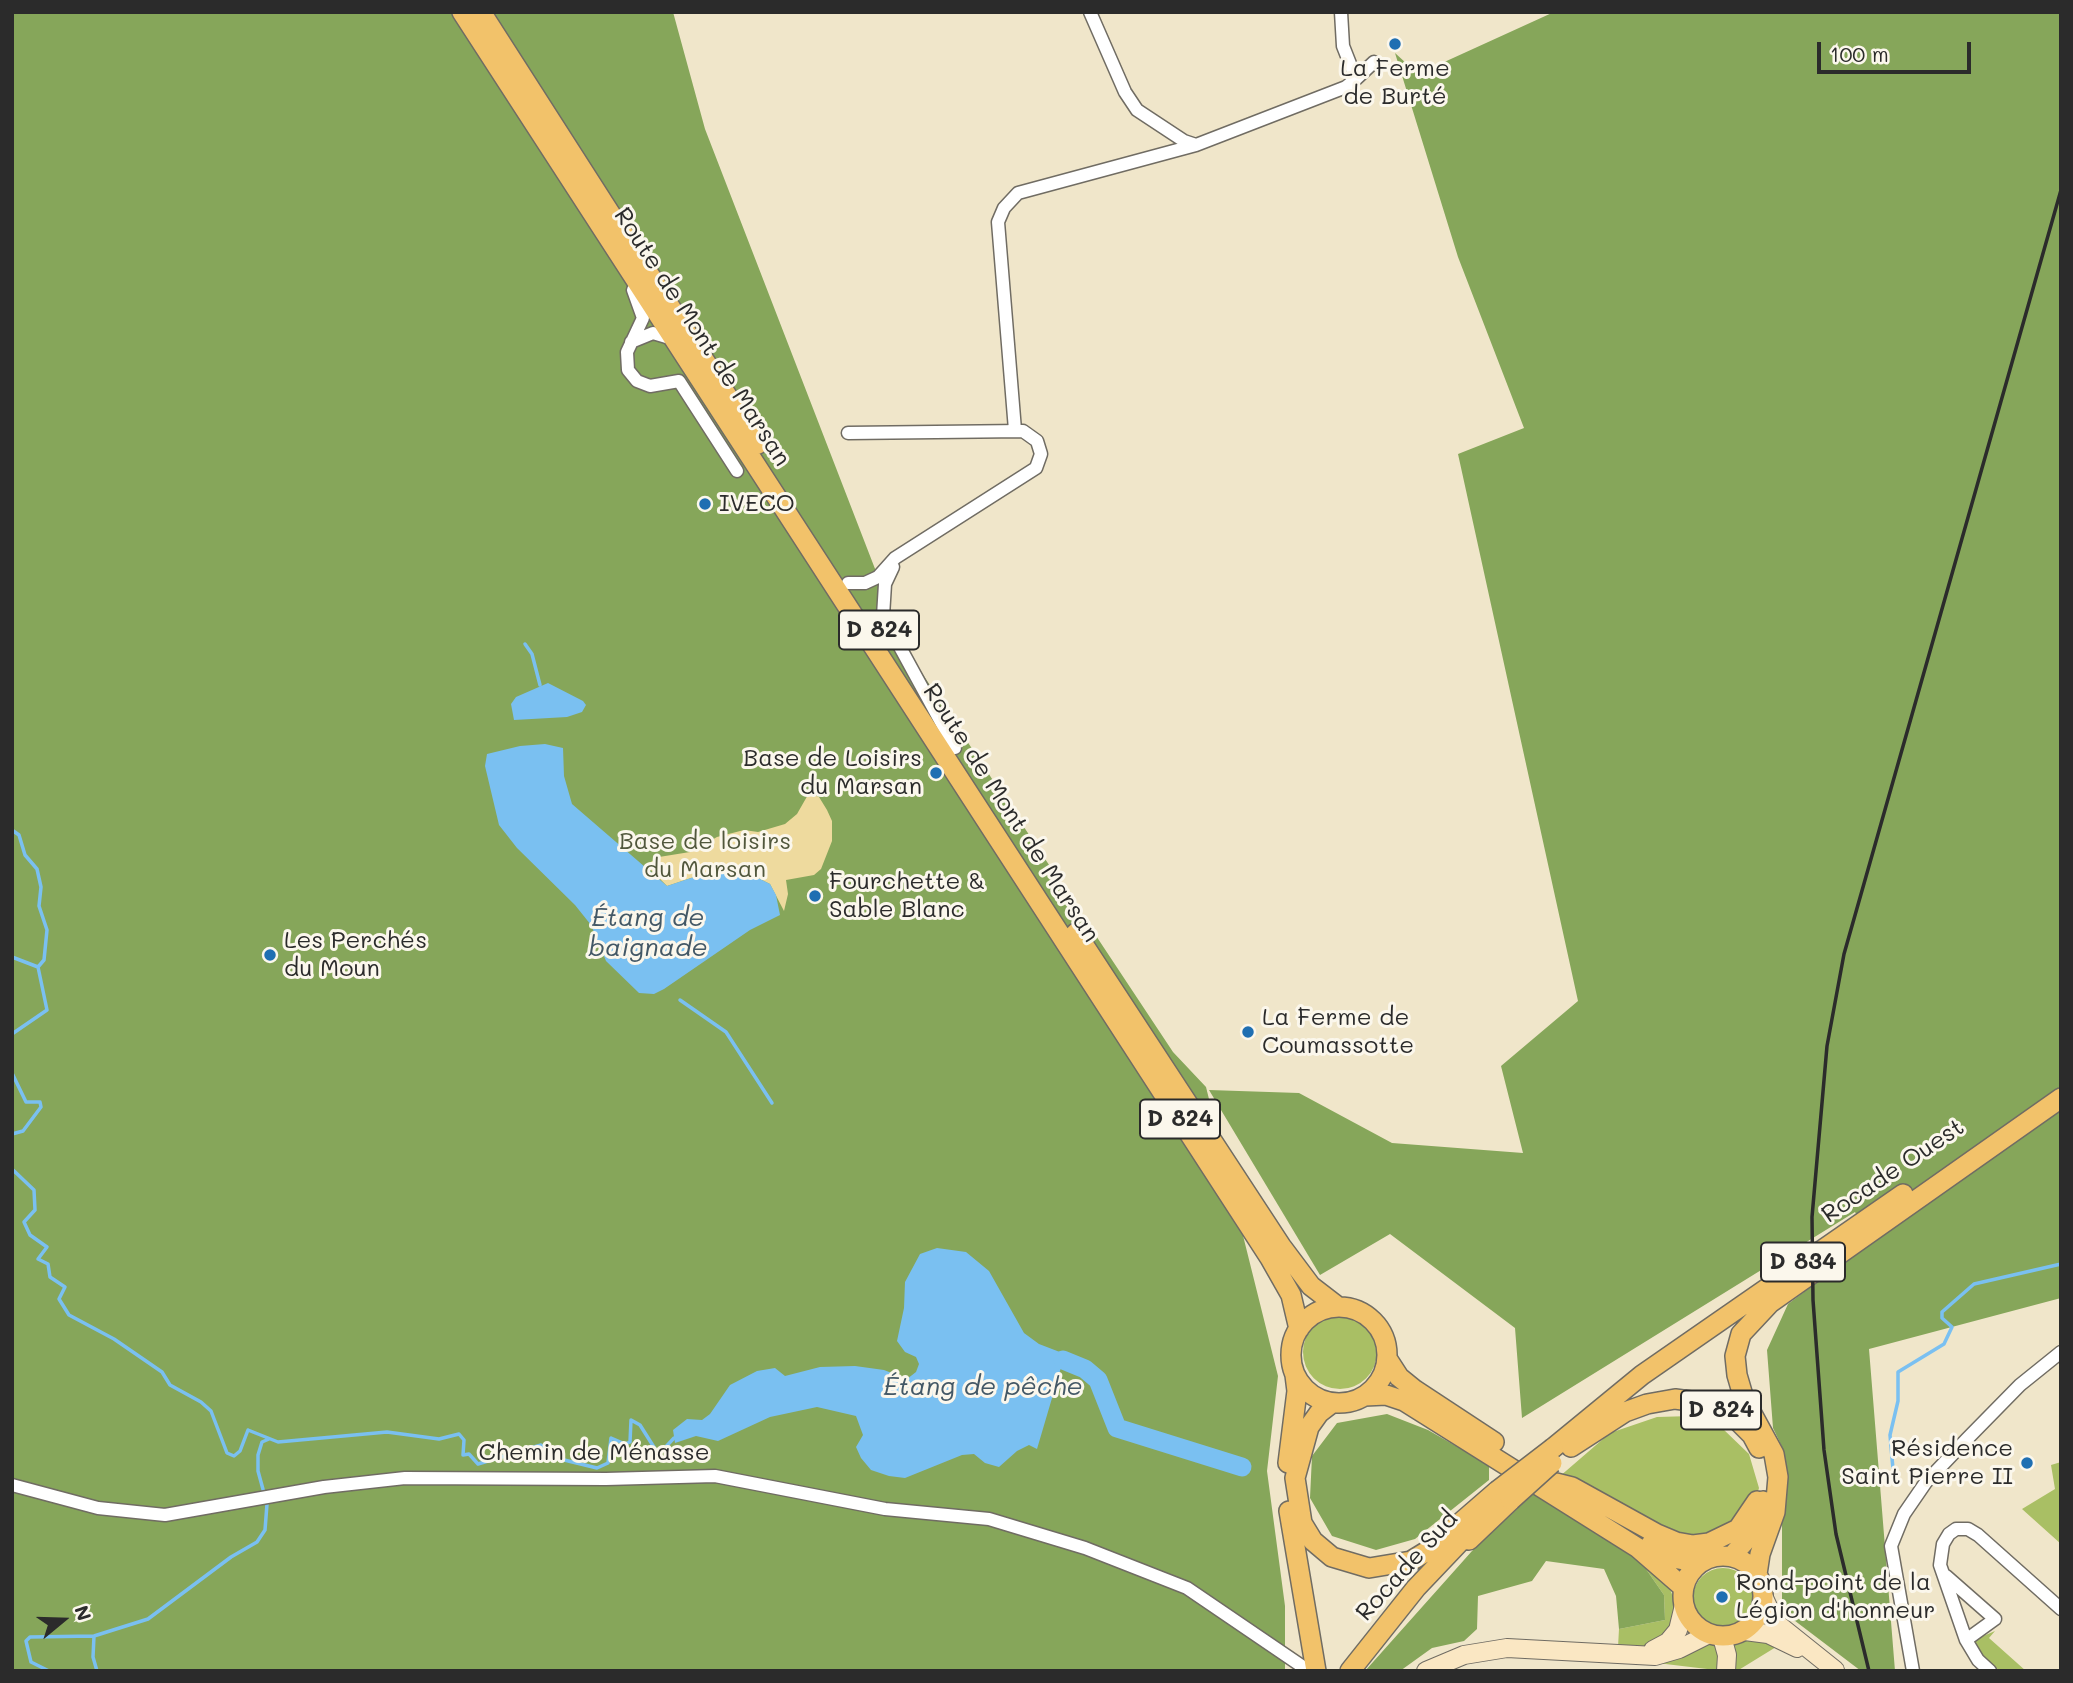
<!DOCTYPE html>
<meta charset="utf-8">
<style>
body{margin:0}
#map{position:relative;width:2073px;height:1683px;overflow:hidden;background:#f0e6ca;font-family:Mali,sans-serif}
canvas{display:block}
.frame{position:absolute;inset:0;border:14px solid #2b2b2b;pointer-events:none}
.north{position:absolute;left:28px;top:1585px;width:70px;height:70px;-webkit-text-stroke:5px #fbf7ec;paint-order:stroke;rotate:71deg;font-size:19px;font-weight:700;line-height:28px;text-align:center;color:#2b2b2b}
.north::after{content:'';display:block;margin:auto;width:24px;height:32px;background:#2b2b2b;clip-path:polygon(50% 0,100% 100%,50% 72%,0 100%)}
.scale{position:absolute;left:1817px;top:42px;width:154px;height:32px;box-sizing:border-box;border:4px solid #2b2b2b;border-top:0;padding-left:9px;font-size:21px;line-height:24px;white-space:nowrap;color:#2b2b2b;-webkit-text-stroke:5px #fbf7ec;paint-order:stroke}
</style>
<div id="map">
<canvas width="2073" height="1683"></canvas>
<div class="frame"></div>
<div class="north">N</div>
<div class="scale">100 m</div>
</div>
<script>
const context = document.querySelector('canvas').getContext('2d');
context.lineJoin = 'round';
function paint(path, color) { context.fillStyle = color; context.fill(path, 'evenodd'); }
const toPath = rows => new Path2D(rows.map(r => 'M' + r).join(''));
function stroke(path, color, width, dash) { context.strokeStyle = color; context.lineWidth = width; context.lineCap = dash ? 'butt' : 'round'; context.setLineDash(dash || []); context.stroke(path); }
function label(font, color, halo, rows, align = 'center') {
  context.font = font + ' Mali,sans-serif'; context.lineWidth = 6; context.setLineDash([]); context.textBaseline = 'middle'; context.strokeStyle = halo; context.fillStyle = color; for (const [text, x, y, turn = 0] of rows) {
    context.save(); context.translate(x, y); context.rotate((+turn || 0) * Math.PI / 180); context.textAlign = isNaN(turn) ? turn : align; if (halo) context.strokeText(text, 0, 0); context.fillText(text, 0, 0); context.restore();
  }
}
paint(toPath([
 '1303 1352a37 37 0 1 1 74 0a37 37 0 1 1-74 0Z',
 [1692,1416,1722,1428,1749,1454,1759,1488,1750,1518,1719,1535,1696,1536,1646,1524,1559,1477,1610,1433,1657,1417],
 [2061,1462,2061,1544,2022,1509,2055,1489,2051,1465],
 [1650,1563,1667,1582,1674,1599,1676,1618,1666,1635,1647,1646,1618,1647,1619,1629,1665,1620,1664,1595,1646,1569],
 '1693 1598a30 30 0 1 1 60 0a30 30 0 1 1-60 0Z',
 [1995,1631,1989,1638,2026,1671,2000,1671,1979,1654,1974,1640],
 [1758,1638,1776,1647,1737,1671,1730,1671,1730,1644],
 [1702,1643,1717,1645,1724,1671,1657,1663]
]), '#a9bf64');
paint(toPath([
 [12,12,673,12,705,129,906,649,1173,1052,1206,1087,1278,1376,1267,1471,1285,1606,1285,1671,12,1671],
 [1554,12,2061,12,2061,1298,1869,1349,1895,1671,1861,1671,1782,1611,1782,1516,1786,1477,1783,1449,1773,1428,1767,1350,1788,1304,1872,1241,1855,1212,1522,1418,1515,1328,1390,1234,1320,1275,1209,1090,1299,1093,1392,1143,1523,1153,1501,1066,1578,1001,1458,454,1524,428,1458,257,1395,53,1418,74],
 [1387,1414,1428,1430,1489,1465,1489,1480,1415,1539,1376,1550,1332,1536,1310,1498,1312,1456,1337,1423],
 [1534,1493,1650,1563,1646,1569,1664,1595,1665,1620,1619,1629,1616,1596,1604,1569,1546,1561,1532,1581,1478,1596,1477,1629,1464,1641,1432,1648,1400,1671,1365,1671,1472,1551]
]), '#86a65a');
paint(toPath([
 [809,793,819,797,827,810,832,821,832,841,821,869,814,875,786,880,788,894,784,911,770,884,746,872,709,872,667,886,646,865,659,857,690,852,717,837,744,830,758,832,785,824,797,814]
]), '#eeda9e');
paint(toPath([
 [548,683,583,701,586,705,582,712,567,717,514,720,511,704,516,697],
 [545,744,563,748,564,776,572,804,667,886,709,872,746,872,770,884,776,895,780,915,750,930,664,989,654,994,639,993,606,961,591,925,575,905,517,848,499,825,485,766,487,754,520,746],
 [937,1248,966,1252,989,1271,1024,1333,1039,1344,1065,1354,1037,1449,1029,1445,1017,1451,999,1467,985,1463,974,1454,962,1455,905,1478,889,1476,871,1470,861,1458,856,1447,863,1435,856,1416,817,1407,770,1417,718,1441,696,1436,675,1443,673,1430,687,1419,702,1420,710,1414,730,1385,757,1371,775,1368,785,1376,820,1367,855,1366,884,1370,907,1379,916,1372,919,1364,916,1357,905,1352,897,1341,904,1308,905,1282,920,1254]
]), '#7ac0f1');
stroke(toPath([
 [525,644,532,654,540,685],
 [12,830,19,835,25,855,37,869,41,887,39,906,47,930,44,960,38,967,47,1010,12,1034],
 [12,957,38,967],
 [680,1000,726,1032,772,1103],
 [12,1073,26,1102,40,1102,41,1107,23,1131,12,1134],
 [12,1169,34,1190,35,1210,24,1222,30,1235,47,1247,38,1259,48,1264,50,1277,65,1287,59,1299,69,1315,114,1339,162,1372,170,1385,201,1402,211,1411,227,1453,234,1456,240,1451,248,1430,278,1442,387,1432,439,1439,459,1434,464,1440,463,1455,469,1454,478,1464,541,1445,556,1458,597,1468,608,1463,611,1438,625,1444,630,1442,631,1420,640,1425,657,1452,661,1452,674,1438],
 [1893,1469,1890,1435,1898,1401,1898,1372,1944,1344,1952,1327,1942,1318,1942,1312,1974,1284,2061,1264],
 [94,1636,93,1657,97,1671],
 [49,1671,31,1662,26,1641,30,1637,94,1636,148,1619,231,1557,257,1542,265,1530,267,1504,258,1471,258,1455,262,1442,269,1439]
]), '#7ac0f1', 3.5);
stroke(toPath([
 [1063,1360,1085,1369,1098,1380,1117,1428,1242,1467]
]), '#7ac0f1', 19);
const street = toPath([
 [1090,12,1125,92,1137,110,1184,141,1196,145],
 [1356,79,1374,62],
 [633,290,643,318,627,352,628,370,637,381,650,386,679,381,737,471],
 [631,342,653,333,673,339],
 [1015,430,998,222,1004,208,1018,193,1196,145,1346,87,1356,79,1343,46,1341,12],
 [848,433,1023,431,1037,441,1041,454,1036,468,895,558,878,577,865,583,848,583],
 [893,567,885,584,883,616,955,748],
 [12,1485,98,1508,165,1515,324,1487,405,1478,606,1479,715,1476,885,1509,989,1519,1085,1548,1187,1588,1309,1671],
 [1946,1576,1995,1619,1966,1640],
 [1913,1671,1891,1546,1904,1514,1926,1482,1967,1439,2020,1385,2061,1352],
 [1990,1671,1978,1660,1966,1640,1940,1565,1943,1544,1949,1534,1956,1529,1968,1529,1978,1535,2061,1609]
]);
const secondary = toPath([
 [1764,1598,1775,1622,1835,1670],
 [1745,1631,1768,1634,1797,1648],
 [1722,1637,1727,1655,1726,1671],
 [1653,1650,1668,1642,1678,1630,1684,1605],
 [1426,1671,1464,1655,1507,1648,1655,1656,1679,1649,1709,1634]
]);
const primary = toPath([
 [462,12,1270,1258,1291,1295,1299,1329],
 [481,12,758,444],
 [1076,933,1281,1246,1311,1286,1337,1306],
 '1291 1355a48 48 0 1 1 96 0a48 48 0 1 1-96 0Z',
 [1388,1360,1399,1377,1415,1390,1494,1442],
 [1365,1396,1386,1395,1404,1401,1638,1548,1684,1588],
 [1332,1403,1319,1413,1309,1427,1295,1478,1302,1523,1313,1541,1332,1557,1369,1568,1411,1561,1429,1550,1497,1491],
 [1571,1447,1625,1412,1647,1404,1675,1399,1698,1402,1733,1416,1752,1435,1759,1448],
 [1553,1448,1642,1375,1903,1194],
 [1288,1463,1297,1391,1295,1375],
 [1556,1483,1572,1487,1657,1534,1676,1542,1693,1545,1709,1543,1738,1529,1757,1501],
 [1289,1511,1316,1671],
 [1469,1540,1511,1500],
 [1651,1544,1673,1558,1700,1563],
 '1683 1596a40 40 0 1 1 80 0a40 40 0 1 1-80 0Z',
 [1731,1557,1755,1530,1762,1515,1763,1501],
 [1757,1574,1760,1554,1775,1512,1778,1477,1774,1454,1744,1399,1737,1375,1735,1356,1741,1334,1770,1303,2061,1098],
 [1350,1671,1416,1588,1475,1526]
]);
stroke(street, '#706c63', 15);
stroke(secondary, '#706c63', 20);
stroke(primary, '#706c63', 22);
stroke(street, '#fff', 12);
stroke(secondary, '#fae7c3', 18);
stroke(primary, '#f2c26a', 19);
stroke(toPath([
 [1869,1671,1836,1534,1824,1450,1813,1300,1812,1217,1827,1046,1844,954,2061,190]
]), '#2b2b2b', 3.5);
const primaryBridge = toPath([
 [1497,1491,1553,1448],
 [1511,1500,1552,1463]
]);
stroke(primaryBridge, '#706c63', 22, []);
stroke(primaryBridge, '#f2c26a', 19);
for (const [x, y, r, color] of [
 [1395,44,7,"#1f6fb2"],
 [705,504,7,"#1f6fb2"],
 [936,773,7,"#1f6fb2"],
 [815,896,7,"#1f6fb2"],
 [270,955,7,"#1f6fb2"],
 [1248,1032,7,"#1f6fb2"],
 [2027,1463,7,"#1f6fb2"],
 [1722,1597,7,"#1f6fb2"]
]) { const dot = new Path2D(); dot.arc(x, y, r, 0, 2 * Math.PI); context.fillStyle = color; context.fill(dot); stroke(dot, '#fbf7ec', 2.5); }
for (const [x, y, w] of [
 [879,630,80],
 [1180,1119,80],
 [1803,1262,84],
 [1721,1410,80]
]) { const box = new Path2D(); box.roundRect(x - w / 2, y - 19.5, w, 39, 5); context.fillStyle = '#fbf7ec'; context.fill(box); stroke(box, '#2b2b2b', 2); }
label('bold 23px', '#2b2b2b', null, [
 ["D 824",879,630],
 ["D 824",1180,1119],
 ["D 834",1803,1262],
 ["D 824",1721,1410]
]);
label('24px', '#2b2b2b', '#fbf7ec', [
 ["La Ferme",1395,69,"center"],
 ["de Burté",1395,97,"center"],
 ["IVECO",719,504],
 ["Base de Loisirs",922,759,"right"],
 ["du Marsan",922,787,"right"],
 ["Fourchette &",829,882],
 ["Sable Blanc",829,910],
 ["Les Perchés",284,941],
 ["du Moun",284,969],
 ["La Ferme de",1262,1018],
 ["Coumassotte",1262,1046],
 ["Résidence",2013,1449,"right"],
 ["Saint Pierre II",2013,1477,"right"],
 ["Rond-point de la",1736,1583],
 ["Légion d'honneur",1736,1611]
], 'left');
label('24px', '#2b2b2b', '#fbf7ec', [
 ["Route de Mont de Marsan",702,337,57],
 ["Route de Mont de Marsan",1011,813,57],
 ["Rocade Ouest",1893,1171,-34],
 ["Chemin de Ménasse",594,1453],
 ["Rocade Sud",1407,1566,-48]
]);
label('24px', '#51573c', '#fbf7ec', [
 ["Base de loisirs",705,842],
 ["du Marsan",705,870]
]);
label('italic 26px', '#435866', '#fbf7ec', [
 ["Étang de",648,918],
 ["baignade",648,948],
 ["Étang de pêche",983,1387]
]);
</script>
